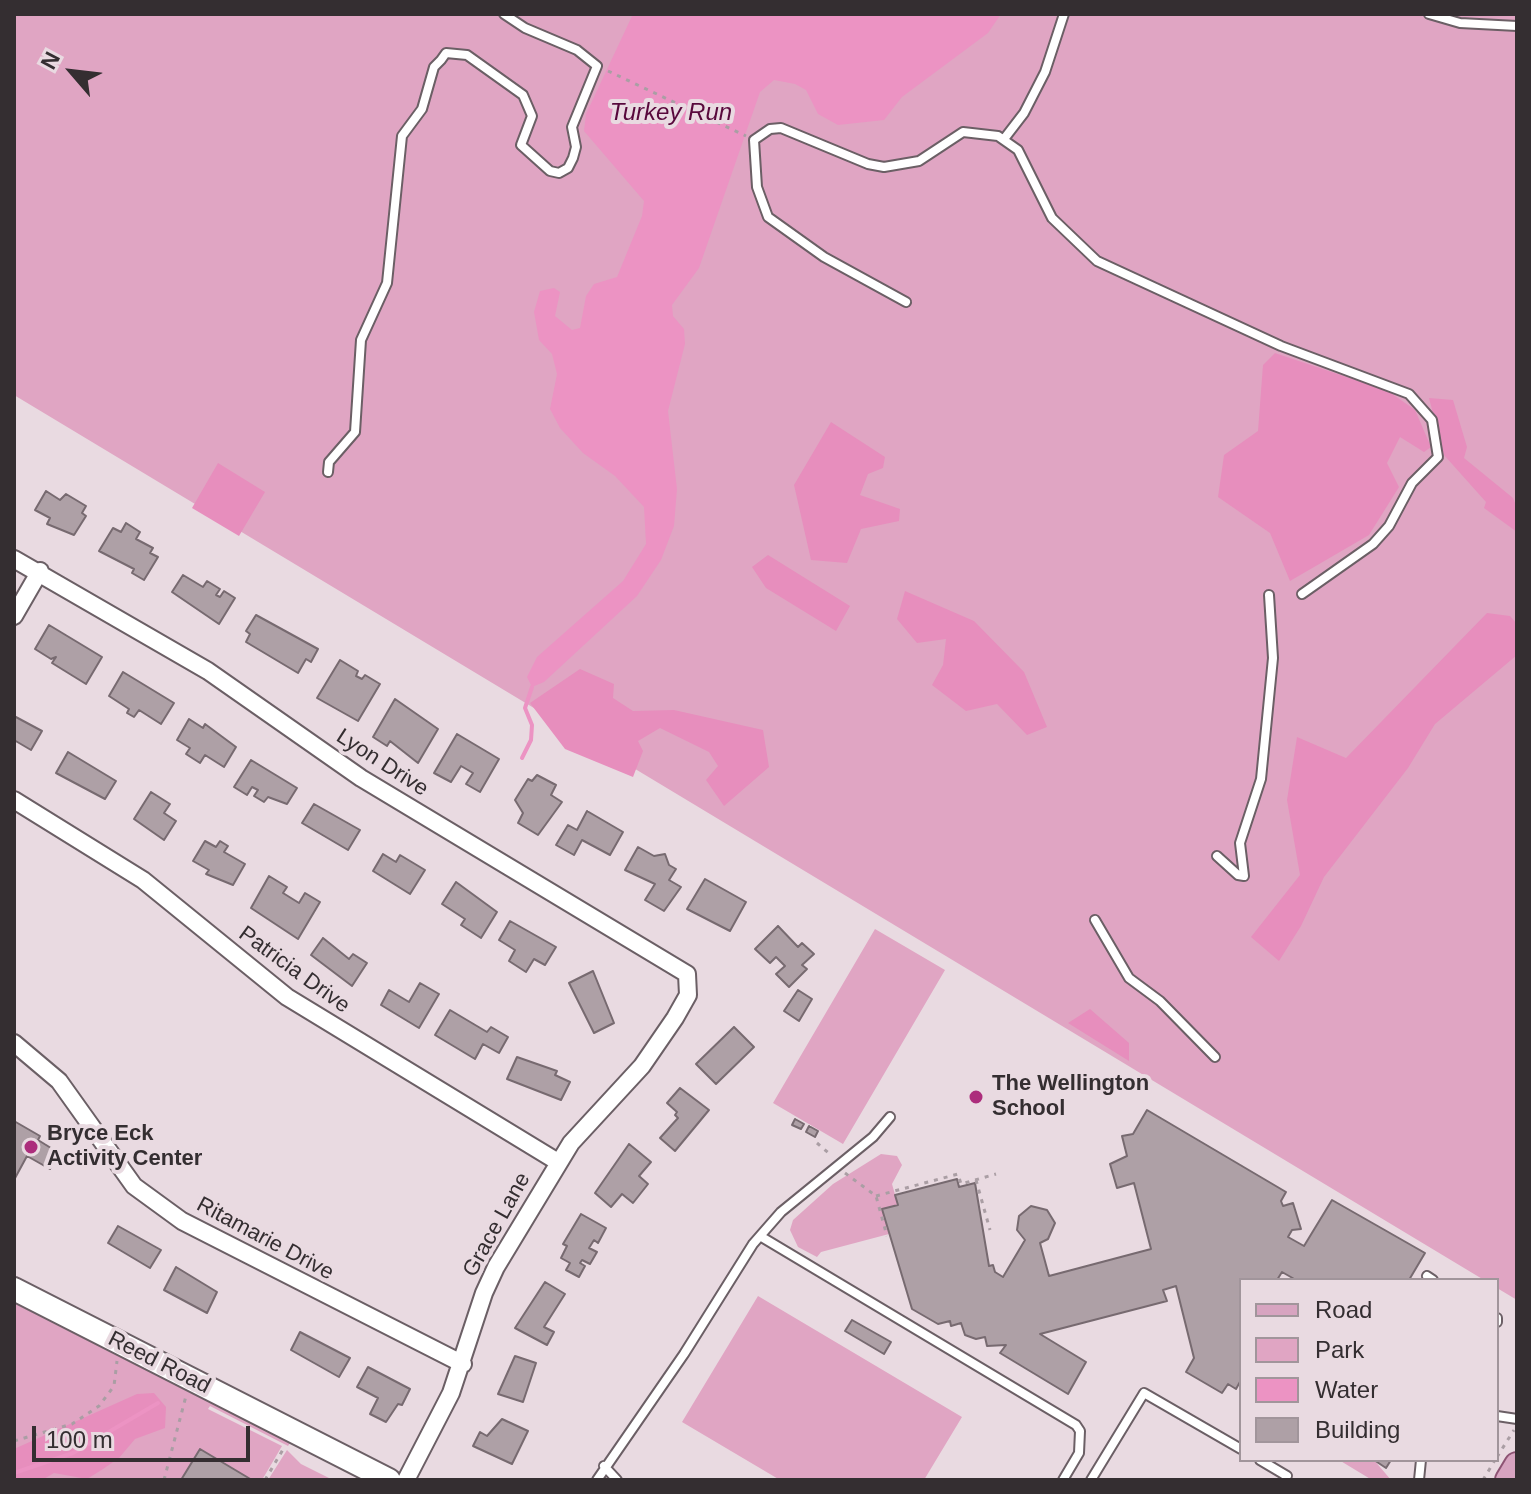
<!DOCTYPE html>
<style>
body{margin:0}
#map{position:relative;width:1531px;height:1494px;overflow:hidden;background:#e9dae1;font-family:Helvetica,sans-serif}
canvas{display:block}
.frame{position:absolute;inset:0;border:16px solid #342e31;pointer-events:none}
.legend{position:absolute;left:1239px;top:1278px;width:260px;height:184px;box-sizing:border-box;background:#e9dae1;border:2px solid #a1959b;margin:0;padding:10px 14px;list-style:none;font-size:24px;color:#342e31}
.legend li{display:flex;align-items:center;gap:16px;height:40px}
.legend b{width:40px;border:2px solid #a1959b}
.north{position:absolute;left:32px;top:32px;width:80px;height:80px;-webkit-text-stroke:6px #e9dae1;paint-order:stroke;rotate:298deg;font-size:22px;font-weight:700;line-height:32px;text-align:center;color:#342e31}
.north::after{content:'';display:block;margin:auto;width:28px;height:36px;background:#342e31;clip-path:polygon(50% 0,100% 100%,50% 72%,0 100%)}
.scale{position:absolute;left:32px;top:1426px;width:218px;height:36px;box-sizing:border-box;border:4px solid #342e31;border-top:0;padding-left:10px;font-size:24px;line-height:28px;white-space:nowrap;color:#342e31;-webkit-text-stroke:6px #e9dae1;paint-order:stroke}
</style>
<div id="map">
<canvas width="1531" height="1494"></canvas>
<div class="frame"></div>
<ul class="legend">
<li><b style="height:10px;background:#d7a4c0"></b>Road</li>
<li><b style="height:22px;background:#e0a5c3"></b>Park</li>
<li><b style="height:22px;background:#ec93c3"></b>Water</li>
<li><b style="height:22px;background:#aea0a6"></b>Building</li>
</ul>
<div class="north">N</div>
<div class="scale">100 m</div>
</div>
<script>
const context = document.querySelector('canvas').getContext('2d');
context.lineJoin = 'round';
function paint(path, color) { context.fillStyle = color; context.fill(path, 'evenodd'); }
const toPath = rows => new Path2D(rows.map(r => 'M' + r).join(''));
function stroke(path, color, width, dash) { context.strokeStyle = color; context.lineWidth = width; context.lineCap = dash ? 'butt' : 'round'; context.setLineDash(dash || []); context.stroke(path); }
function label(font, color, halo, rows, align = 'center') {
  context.font = font + ' Helvetica,sans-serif'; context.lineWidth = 8; context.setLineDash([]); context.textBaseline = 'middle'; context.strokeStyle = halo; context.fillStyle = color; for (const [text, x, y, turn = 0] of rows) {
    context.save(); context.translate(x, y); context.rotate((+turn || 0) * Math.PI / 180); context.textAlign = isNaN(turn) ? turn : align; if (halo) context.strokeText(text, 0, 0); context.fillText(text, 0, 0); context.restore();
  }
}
paint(toPath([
 [14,14,1517,14,1517,1300,1497,1288,1497,1280,1484,1280,14,395],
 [875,929,945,970,843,1144,773,1103],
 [881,1154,897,1156,902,1165,892,1184,898,1205,882,1209,889,1234,821,1252,817,1257,798,1247,790,1230,793,1220,833,1184],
 [758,1296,962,1417,924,1480,780,1480,682,1422],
 [14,1303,290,1443,288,1446,210,1406,208,1409,282,1446,262,1480,252,1480,200,1449,181,1480,14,1480],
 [287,1450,301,1464,333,1480,268,1480],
 [1339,1460,1374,1460,1391,1480,1372,1480]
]), '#e0a5c3');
paint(toPath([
 [1275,353,1388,391,1415,410,1431,447,1424,452,1400,437,1387,463,1399,487,1369,535,1290,581,1270,533,1218,497,1224,455,1258,431,1263,365],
 [1429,398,1453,400,1467,447,1464,458,1513,498,1517,508,1517,532,1484,508,1486,502,1444,455],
 [831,422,885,457,883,468,868,474,860,495,900,509,899,521,861,529,847,563,811,560,794,485],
 [218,463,265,492,239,536,192,508],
 [768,555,850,606,836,631,766,588,752,567],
 [905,591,974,621,1024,672,1047,727,1027,735,997,704,966,711,932,685,943,665,946,639,917,643,897,619],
 [1487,613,1510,616,1517,624,1517,655,1435,724,1408,768,1324,877,1301,926,1279,961,1251,937,1300,875,1287,800,1297,737,1346,758],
 [580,669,614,684,613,698,633,711,674,710,763,730,769,767,724,806,706,780,718,766,709,752,660,728,638,741,643,751,633,777,565,749,530,703],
 [1090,1009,1129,1043,1129,1061,1068,1023],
 [154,1393,166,1407,165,1428,135,1439,119,1458,103,1469,87,1479,54,1473,42,1480,14,1480,14,1449,137,1394]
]), '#e78ebd');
paint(toPath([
 [633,14,1001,14,988,33,902,97,884,120,838,125,818,114,806,90,795,84,774,80,760,92,699,268,672,305,673,316,684,329,685,344,668,411,677,489,674,526,661,560,637,596,544,682,532,687,527,677,537,657,623,581,646,544,644,507,615,476,583,453,560,428,550,409,557,374,552,354,539,340,534,312,540,291,554,288,560,292,555,316,572,330,580,328,586,296,594,284,617,277,642,216,644,201,584,131,586,114]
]), '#ec93c3');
stroke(toPath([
 [522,758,531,740,532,725,525,708,532,687],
 [14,1473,73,1453,158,1403]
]), '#ec93c3', 4);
const building = toPath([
 [46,491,60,500,66,494,86,506,82,513,86,516,74,535,47,524,50,518,35,510,46,491],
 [126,523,140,532,136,539,153,548,150,553,158,557,144,580,132,573,134,569,99,551,113,528,121,532,126,523],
 [183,575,203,587,207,581,220,589,216,595,220,597,224,591,235,598,219,624,172,592,183,575],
 [256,615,318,649,311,662,306,659,298,673,246,642,250,634,246,631,256,615],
 [49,625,102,657,86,684,52,663,56,657,51,659,35,649,49,625],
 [340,660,358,671,356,676,362,679,365,675,380,684,358,721,317,698,340,660],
 [123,672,174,703,161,724,139,710,134,717,127,713,129,709,109,696,123,672],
 [395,699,438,729,418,763,390,741,387,746,373,737,395,699],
 [14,716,42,731,31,750,14,740,14,716],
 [189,719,203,728,205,724,236,747,224,767,205,755,200,763,186,754,190,748,177,740,189,719],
 [457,734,499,759,480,792,466,784,473,773,461,766,451,782,434,773,457,734],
 [68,752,116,781,105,799,56,773,68,752],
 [251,760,297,788,287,804,268,797,264,802,254,796,258,790,252,787,247,795,234,787,251,760],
 [537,775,556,785,551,795,562,802,538,835,518,823,523,813,515,800,528,779,532,781,537,775],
 [151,792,170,804,164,813,176,821,164,840,134,819,151,792],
 [314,804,360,830,348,850,302,823,314,804],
 [587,811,623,832,610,855,582,840,574,855,556,845,568,825,577,830,587,811],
 [205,841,216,847,220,841,228,846,224,852,245,864,233,885,206,874,209,870,193,861,205,841],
 [638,847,654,856,665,854,669,865,676,869,669,880,681,887,664,911,645,900,655,884,625,870,638,847],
 [383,854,396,862,400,855,425,870,410,894,373,871,383,854],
 [269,876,287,887,283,893,299,903,305,893,320,902,298,939,251,908,269,876],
 [705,879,746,902,730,931,687,909,705,879],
 [456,882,497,912,481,938,461,925,465,919,442,904,456,882],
 [510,921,556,947,545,965,534,959,526,972,509,961,515,950,499,940,510,921],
 [778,926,798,947,802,943,814,954,802,965,807,969,789,987,776,974,785,966,776,957,770,963,755,949,778,926],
 [323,938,349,959,353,954,367,963,352,986,311,955,323,938],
 [593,971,614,1023,594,1033,569,983,593,971],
 [420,983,439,994,419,1028,381,1005,389,990,409,1002,420,983],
 [798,990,812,999,799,1021,784,1011,798,990],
 [450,1010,487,1032,491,1027,508,1037,499,1053,483,1044,475,1059,435,1035,450,1010],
 [734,1027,754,1047,716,1084,696,1064,734,1027],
 [517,1057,557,1071,555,1075,570,1082,561,1100,507,1079,517,1057],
 [680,1088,709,1110,675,1151,660,1138,678,1118,675,1115,677,1112,667,1103,680,1088],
 [1147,1110,1286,1192,1281,1201,1283,1206,1293,1203,1301,1229,1292,1230,1288,1237,1304,1246,1332,1200,1425,1253,1409,1280,1296,1280,1282,1272,1277,1280,1241,1280,1241,1380,1236,1389,1228,1384,1222,1393,1186,1372,1194,1358,1176,1286,1163,1290,1167,1301,1040,1334,1086,1362,1068,1394,1000,1353,1006,1345,987,1346,985,1337,976,1339,965,1335,961,1323,951,1326,950,1321,938,1324,912,1309,882,1209,898,1205,895,1195,957,1179,959,1187,975,1183,989,1266,993,1265,995,1272,1003,1277,1025,1240,1017,1230,1019,1216,1031,1206,1047,1210,1055,1223,1048,1239,1040,1243,1049,1276,1151,1249,1134,1183,1117,1188,1110,1164,1127,1156,1122,1136,1133,1134,1147,1110],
 [795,1119,804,1124,801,1129,792,1125,795,1119],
 [14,1121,40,1136,38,1140,59,1153,50,1169,27,1156,14,1180,14,1121],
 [809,1126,818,1131,815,1137,806,1132,809,1126],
 [629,1144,651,1162,639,1176,648,1184,633,1203,622,1194,611,1207,595,1193,629,1144],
 [581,1214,606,1228,598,1243,594,1240,589,1248,597,1252,590,1264,582,1260,580,1263,585,1266,579,1277,566,1270,570,1263,561,1258,567,1246,563,1244,581,1214],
 [118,1226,161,1250,150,1268,108,1243,118,1226],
 [176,1267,217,1292,207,1313,164,1290,176,1267],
 [545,1282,565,1294,544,1327,554,1332,547,1345,515,1328,545,1282],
 [852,1320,891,1342,884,1354,845,1331,852,1320],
 [300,1332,350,1358,339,1377,291,1350,300,1332],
 [515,1356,536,1363,523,1402,498,1394,515,1356],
 [368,1367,410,1389,402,1405,398,1404,386,1422,370,1414,378,1398,357,1387,368,1367],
 [502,1419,528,1431,512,1464,473,1446,480,1432,487,1436,502,1419],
 [200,1449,252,1480,181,1480,200,1449],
 [1374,1460,1391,1460,1386,1468,1374,1460]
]);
paint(building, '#aea0a6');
stroke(building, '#776a70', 2);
const service = toPath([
 [1429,14,1460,23,1517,26],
 [1004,139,1024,113,1045,72,1064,14],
 [906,302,824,257,768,217,757,187,754,140,770,129,781,128,868,164,884,167,919,161,963,132,998,136,1018,150,1052,218,1097,261,1281,346,1409,394,1432,420,1438,457,1412,483,1389,526,1373,544,1302,594],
 [328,472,329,462,355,432,361,340,387,283,402,136,422,109,434,67,441,60,446,53,467,55,523,95,532,116,521,145,550,171,559,173,568,168,573,158,576,147,572,127,597,66,577,50,525,28,504,14],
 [1217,856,1238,875,1244,876,1240,843,1261,779,1273,658,1269,595],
 [1095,920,1129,978,1160,1001,1215,1057],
 [760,1236,1076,1425,1080,1431,1079,1453,1063,1480],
 [1427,1276,1433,1280],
 [1497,1318,1497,1322],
 [1497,1416,1517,1419],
 [1260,1460,1287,1476,1285,1480],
 [604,1466,617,1480],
 [597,1480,684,1354,753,1244,781,1212,873,1137,890,1117],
 [1091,1480,1144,1393,1241,1449],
 [1419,1480,1421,1460]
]);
const minor = toPath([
 [14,559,208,671,361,778,687,974,688,995,675,1018,642,1066,571,1143,496,1267,484,1293,451,1393,406,1480],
 [14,616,40,571],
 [14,800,143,880,287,997,558,1162],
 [14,1043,59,1081,134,1186,182,1221,463,1364]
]);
const secondary = toPath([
 [14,1289,389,1480]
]);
const primary = toPath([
 [1508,1480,1517,1465]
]);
stroke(service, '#6b5f65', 12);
stroke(minor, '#6b5f65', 20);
stroke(secondary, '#6b5f65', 26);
stroke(primary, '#8d5373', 28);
stroke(toPath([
 [608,71,746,136],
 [817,1143,832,1156],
 [845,1173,876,1196,887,1236],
 [976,1180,990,1230],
 [876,1196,958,1174,961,1184,996,1174],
 [14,1441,72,1424,99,1406,114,1386,117,1361],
 [1497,1457,1514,1430],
 [164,1480,186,1396],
 [265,1480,285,1446],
 [1483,1480,1495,1460]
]), '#aa9ea4', 3, [4, 6]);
stroke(service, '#fff', 8);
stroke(minor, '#fff', 16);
stroke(secondary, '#fff', 22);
stroke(primary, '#d7a4c0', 24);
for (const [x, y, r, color] of [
 [976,1097,8,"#ac2d7c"],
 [31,1147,8,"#ac2d7c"]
]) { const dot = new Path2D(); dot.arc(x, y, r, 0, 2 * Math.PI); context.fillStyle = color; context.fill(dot); stroke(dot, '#e9dae1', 3); }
label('22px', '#342e31', '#e9dae1', [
 ["Lyon Drive",382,763,33],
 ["Patricia Drive",294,970,36],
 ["Grace Lane",497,1225,-61],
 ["Ritamarie Drive",265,1239,28],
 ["Reed Road",159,1363,27]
]);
label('bold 22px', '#342e31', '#e9dae1', [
 ["The Wellington",992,1084],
 ["School",992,1109],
 ["Bryce Eck",47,1134],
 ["Activity Center",47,1159]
], 'left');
label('italic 24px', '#58083c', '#e9dae1', [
 ["Turkey Run",671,113]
]);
</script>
